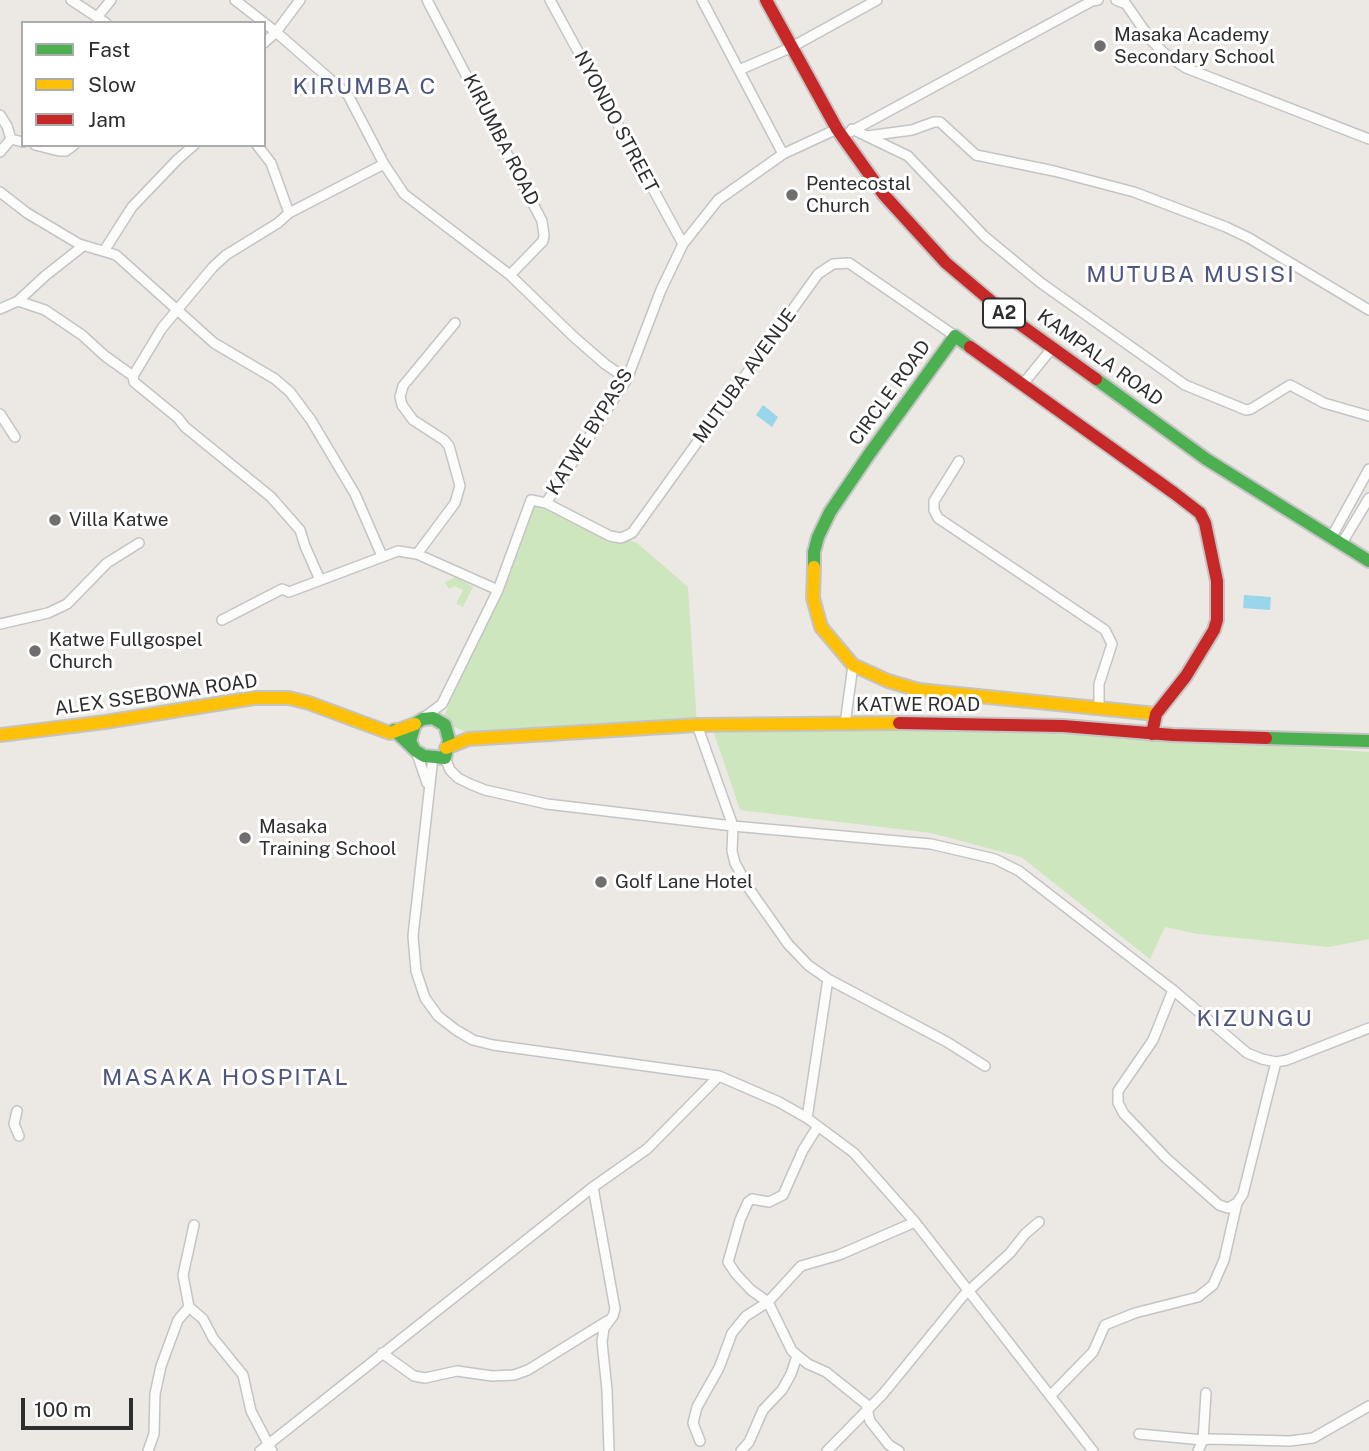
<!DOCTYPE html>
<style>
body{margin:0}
#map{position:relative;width:1369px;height:1451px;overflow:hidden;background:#ece8e4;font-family:"Public Sans",sans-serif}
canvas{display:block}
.legend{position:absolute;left:21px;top:21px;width:245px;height:126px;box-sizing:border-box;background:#fff;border:2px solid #ababab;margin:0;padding:9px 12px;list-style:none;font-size:21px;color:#2e2e2e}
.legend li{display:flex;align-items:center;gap:14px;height:35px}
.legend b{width:35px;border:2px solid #ababab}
.scale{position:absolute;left:21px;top:1398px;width:112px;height:32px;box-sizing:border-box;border:4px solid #2e2e2e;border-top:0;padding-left:9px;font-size:21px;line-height:24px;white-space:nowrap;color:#2e2e2e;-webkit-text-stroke:5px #fff;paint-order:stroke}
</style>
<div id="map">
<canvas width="1369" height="1451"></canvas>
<ul class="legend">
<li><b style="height:9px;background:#4caf50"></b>Fast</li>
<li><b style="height:9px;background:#ffc107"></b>Slow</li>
<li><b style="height:9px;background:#c62828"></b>Jam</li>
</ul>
<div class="scale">100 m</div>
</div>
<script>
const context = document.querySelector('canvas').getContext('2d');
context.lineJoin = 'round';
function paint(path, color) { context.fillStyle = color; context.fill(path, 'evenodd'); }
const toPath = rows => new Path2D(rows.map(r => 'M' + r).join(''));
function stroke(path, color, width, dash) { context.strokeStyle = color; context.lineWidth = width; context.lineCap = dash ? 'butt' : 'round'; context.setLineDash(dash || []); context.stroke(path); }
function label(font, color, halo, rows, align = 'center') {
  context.font = font + ' "Public Sans",sans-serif'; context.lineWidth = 6; context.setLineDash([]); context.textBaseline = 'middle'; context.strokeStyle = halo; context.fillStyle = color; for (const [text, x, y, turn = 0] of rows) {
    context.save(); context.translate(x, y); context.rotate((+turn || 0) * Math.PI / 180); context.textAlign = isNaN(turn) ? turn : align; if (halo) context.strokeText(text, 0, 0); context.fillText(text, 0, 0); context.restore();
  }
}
paint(toPath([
 [531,500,637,543,688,587,697,725,481,738,442,722],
 [456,577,473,587,463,607,456,604,463,590,454,586,449,589,445,582],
 [855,730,1113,734,1369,752,1369,939,1329,947,1198,934,1165,927,1150,959,1021,857,931,833,740,810,714,733]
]), '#cee6be');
paint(toPath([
 [763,405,778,417,772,427,756,415],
 [1244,595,1271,597,1270,610,1243,608]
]), '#99d6ec');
const street = toPath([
 [71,0,106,23],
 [235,0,276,32,348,95,384,164,404,194,510,275,574,337,605,364,627,379],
 [427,0,542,221,544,235,543,241,510,275],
 [550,0,683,244],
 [702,0,783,154],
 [1116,0,1126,4,1151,40,1164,53,1186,68,1369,139],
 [98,16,111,0],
 [264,43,276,32,300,0],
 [739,70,790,48,877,0],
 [0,115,7,126,11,139,0,152],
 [852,129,908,156,985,237,1041,283,1185,385,1246,410,1251,409,1290,385,1324,403,1369,416],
 [850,132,1092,1,1098,0],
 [867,136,912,130,934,122,940,122,976,155,1054,171,1134,192,1226,227,1249,238,1369,310],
 [11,139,23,142],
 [35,145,59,151,66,151,74,145],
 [257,145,271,163,289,213,278,223,226,255,213,267,162,328,133,376,134,382,178,418,185,427,271,497,300,530,305,546,320,580],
 [0,192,27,213,79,244,116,255,214,343,275,379,290,392,311,420,355,494,382,556],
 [289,213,384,164],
 [104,251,132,207,177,160,194,145],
 [18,301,45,276,83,246],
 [0,309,18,301,45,310,82,335,105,356,133,376],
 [1023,384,1053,347],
 [0,414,15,437],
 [959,461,934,501,934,510,938,518,1105,630,1112,644,1099,684,1099,708],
 [546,503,610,536,621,538,632,533,818,274,833,264,849,263,955,336],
 [1331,538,1369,469],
 [1342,543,1369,498],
 [417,554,455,503,460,486,449,446,444,440,413,420,402,405,400,397,403,386,455,323],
 [222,620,282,589,289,592,398,551,417,554,498,590],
 [0,624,48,613,67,604,107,563,139,543],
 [423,718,442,704,498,590,531,500,546,503,627,379,661,290,683,244,718,200,783,154,837,129],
 [845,724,853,665],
 [697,725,733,826,732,851,735,863,750,890,788,944,808,965,828,979,947,1042,985,1066],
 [416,751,427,783],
 [433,757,413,936,416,971,425,998,438,1016,456,1030,473,1040,493,1045,719,1076,779,1102,807,1118,854,1153,915,1222,1093,1451],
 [445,758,450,770,458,778,470,784,485,790,547,804,733,826,931,844,995,859,1019,871,1173,990,1247,1053,1262,1059,1276,1062,1287,1060,1369,1028],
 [1173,990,1153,1040,1118,1091,1118,1103,1124,1114,1166,1158,1219,1205,1228,1208,1237,1203,1243,1194,1276,1062],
 [17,1111,14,1124,19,1136],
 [807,1118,828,979],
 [593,1187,615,1309,613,1316,604,1328,602,1342,607,1390,609,1451],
 [189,1307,203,1319,213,1338,243,1375,251,1411,272,1451],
 [382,1353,414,1376,425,1378,457,1371,492,1376,514,1375,528,1370,607,1321],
 [1051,1395,1093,1352,1105,1325,1135,1313,1198,1297,1213,1285,1224,1260,1237,1203],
 [1139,1434,1203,1440,1206,1393],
 [700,1441,693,1423,697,1407,719,1368,732,1333,746,1316,768,1302,751,1290,736,1274,728,1262,740,1220,748,1202,752,1199,769,1202,783,1195,803,1150,818,1126],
 [148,1451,154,1434,155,1394,161,1366,178,1320,189,1307,183,1275,194,1225],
 [260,1451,593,1187,647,1149,719,1076],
 [741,1451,749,1442,763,1410,782,1390,791,1374,797,1356],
 [827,1451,883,1394,963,1296,1010,1253,1025,1234,1039,1222],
 [899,1451,889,1445,870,1421,866,1404,826,1372,808,1364,792,1351,768,1302,801,1266,839,1255,915,1222],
 [1198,1451,1203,1440,1210,1439,1290,1441,1313,1438,1369,1406]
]);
const fast = toPath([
 [1096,379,1206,459,1369,561],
 [814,567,814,552,818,537,830,512,870,453,955,336,970,347],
 [394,730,416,751,424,756,445,758,449,740,445,725,433,718,423,719,415,724,410,741,414,749],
 [1266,738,1369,741]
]);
const slow = toPath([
 [814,567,813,598,821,627,853,665,888,681,919,690,1156,714],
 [0,735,105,722,254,698,289,698,309,703,390,733,415,724],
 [446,748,468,739,697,725,899,723]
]);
const jam = toPath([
 [766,0,837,129,884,195,946,263,1011,318,1096,379],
 [970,347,1174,493,1200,513,1205,523,1217,581,1217,620,1214,630,1186,676,1156,714,1152,734],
 [899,723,1063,726,1173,735,1266,738]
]);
stroke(street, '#c5c4c5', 12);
stroke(fast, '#c5c4c5', 16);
stroke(slow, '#c5c4c5', 16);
stroke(jam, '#c5c4c5', 16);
stroke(street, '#fcfcfb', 9);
stroke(fast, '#4caf50', 12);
stroke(slow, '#ffc107', 12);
stroke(jam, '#c62828', 12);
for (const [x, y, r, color] of [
 [1100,46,7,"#706f6e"],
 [792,195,7,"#706f6e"],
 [55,520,7,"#706f6e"],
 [35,651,7,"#706f6e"],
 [245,838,7,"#706f6e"],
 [601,882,7,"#706f6e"]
]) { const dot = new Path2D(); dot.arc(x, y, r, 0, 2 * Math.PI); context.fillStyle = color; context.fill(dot); stroke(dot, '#fff', 2.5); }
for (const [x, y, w] of [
 [1004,313,42]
]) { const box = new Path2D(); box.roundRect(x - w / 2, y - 14.5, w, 29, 5); context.fillStyle = '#fff'; context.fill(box); stroke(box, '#2e2e2e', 2); }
label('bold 18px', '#2e2e2e', null, [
 ["A2",1004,313]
]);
label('19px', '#2e2e2e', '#fff', [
 ["Masaka Academy",1114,35],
 ["Secondary School",1114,57],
 ["Pentecostal",806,184],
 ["Church",806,206],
 ["Villa Katwe",69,520],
 ["Katwe Fullgospel",49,640],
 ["Church",49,662],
 ["Masaka",259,827],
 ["Training School",259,849],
 ["Golf Lane Hotel",615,882]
], 'left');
label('19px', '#2e2e2e', '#fff', [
 ["NYONDO STREET",616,122,62],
 ["KIRUMBA ROAD",501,140,63],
 ["KAMPALA ROAD",1100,358,36],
 ["MUTUBA AVENUE",745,376,-54],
 ["CIRCLE ROAD",890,393,-54],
 ["KATWE BYPASS",590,432,-58],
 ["ALEX SSEBOWA ROAD",156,695,-8],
 ["KATWE ROAD",918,705]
]);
context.letterSpacing = '2px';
label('23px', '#4d5680', '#fff', [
 ["KIRUMBA C",365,87],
 ["MUTUBA MUSISI",1191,275],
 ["KIZUNGU",1255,1019],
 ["MASAKA HOSPITAL",226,1078]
]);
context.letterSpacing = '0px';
</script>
